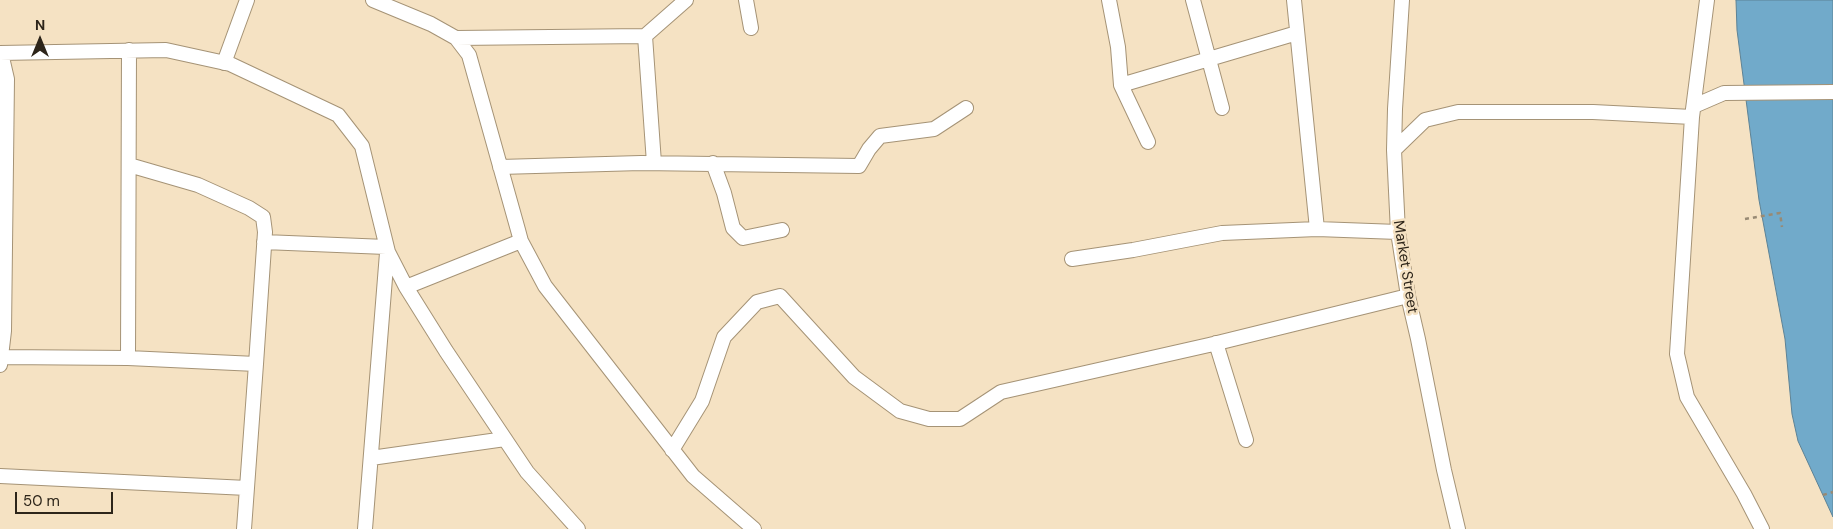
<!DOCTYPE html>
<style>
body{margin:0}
#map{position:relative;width:1833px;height:529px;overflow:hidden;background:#f5e2c3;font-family:"DM Sans",sans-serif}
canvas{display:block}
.north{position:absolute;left:15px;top:15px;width:50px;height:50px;-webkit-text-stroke:4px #f5e2c3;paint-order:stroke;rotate:0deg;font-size:14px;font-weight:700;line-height:20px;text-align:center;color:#2d251a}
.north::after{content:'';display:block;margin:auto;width:18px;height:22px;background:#2d251a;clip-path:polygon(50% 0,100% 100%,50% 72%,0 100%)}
.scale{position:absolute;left:15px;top:492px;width:98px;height:22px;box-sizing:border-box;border:2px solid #2d251a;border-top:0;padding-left:6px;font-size:15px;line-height:18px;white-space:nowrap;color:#2d251a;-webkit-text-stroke:4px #f5e2c3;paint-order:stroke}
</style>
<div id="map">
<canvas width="1833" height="529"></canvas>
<div class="north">N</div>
<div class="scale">50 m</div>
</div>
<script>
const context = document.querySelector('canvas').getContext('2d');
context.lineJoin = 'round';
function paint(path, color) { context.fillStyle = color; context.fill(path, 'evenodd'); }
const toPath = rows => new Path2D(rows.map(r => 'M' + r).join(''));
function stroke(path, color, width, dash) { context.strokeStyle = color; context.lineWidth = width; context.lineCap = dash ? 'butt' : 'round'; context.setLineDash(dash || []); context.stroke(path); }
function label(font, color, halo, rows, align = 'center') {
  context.font = font + ' "DM Sans",sans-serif'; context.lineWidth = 5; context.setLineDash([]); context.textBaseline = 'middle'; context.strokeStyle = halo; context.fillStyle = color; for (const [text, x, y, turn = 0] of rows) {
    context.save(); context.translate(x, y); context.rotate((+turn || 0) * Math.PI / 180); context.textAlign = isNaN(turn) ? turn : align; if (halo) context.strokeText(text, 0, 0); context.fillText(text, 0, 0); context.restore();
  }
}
const water = toPath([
 [1736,0,1833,0,1833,517,1798,441,1792,414,1785,339,1759,200,1737,30,1736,0]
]);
paint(water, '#71aaca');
stroke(water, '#5d8295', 1);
const minor = toPath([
 [373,0,431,24,456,38,469,55,518,230,521,241,545,286,693,476,754,529],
 [746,0,751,28],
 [1109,0,1118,47,1121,85,1148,142],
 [1193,0,1222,108],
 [1294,0,1317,229,1398,232],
 [1402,0,1395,109,1394,150,1398,232,1408,296,1418,339,1444,470,1458,529],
 [1707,0,1692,117,1677,354,1687,397,1744,494,1762,529],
 [645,36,654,163],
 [456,38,645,36,686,0],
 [0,53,166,50,230,64,338,115,362,146,388,252,406,287,446,351,527,472,578,529],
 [224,63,247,0],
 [1121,85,1297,33],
 [1694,106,1724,93,1833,92],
 [1394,150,1425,120,1458,112,1593,112,1692,117],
 [713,163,724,193,733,228,743,238,782,230],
 [129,165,198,185,249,208,263,217,265,232,256,364],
 [500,167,641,163,859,166,869,149,880,136,934,129,966,108],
 [264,242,386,247],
 [1072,259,1133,250,1222,233,1317,229],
 [406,287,521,241],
 [1216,343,1246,440],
 [1,357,128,358,256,364,244,529],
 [128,358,129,50],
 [0,365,4,331,7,79,1,53],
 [672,450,702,401,724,337,757,302,780,296,854,377,900,411,929,419,960,419,1001,392,1209,345,1408,296],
 [371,458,505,439],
 [0,476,247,488],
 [365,529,387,253]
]);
stroke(minor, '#a59376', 16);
stroke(toPath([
 [1745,219,1780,213,1782,227],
 [1823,495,1833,492]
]), '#988a74', 2.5, [4, 4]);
stroke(minor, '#fff', 14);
label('15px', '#2d251a', '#f5e2c3', [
 ["Market Street",1405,267,81]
]);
</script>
